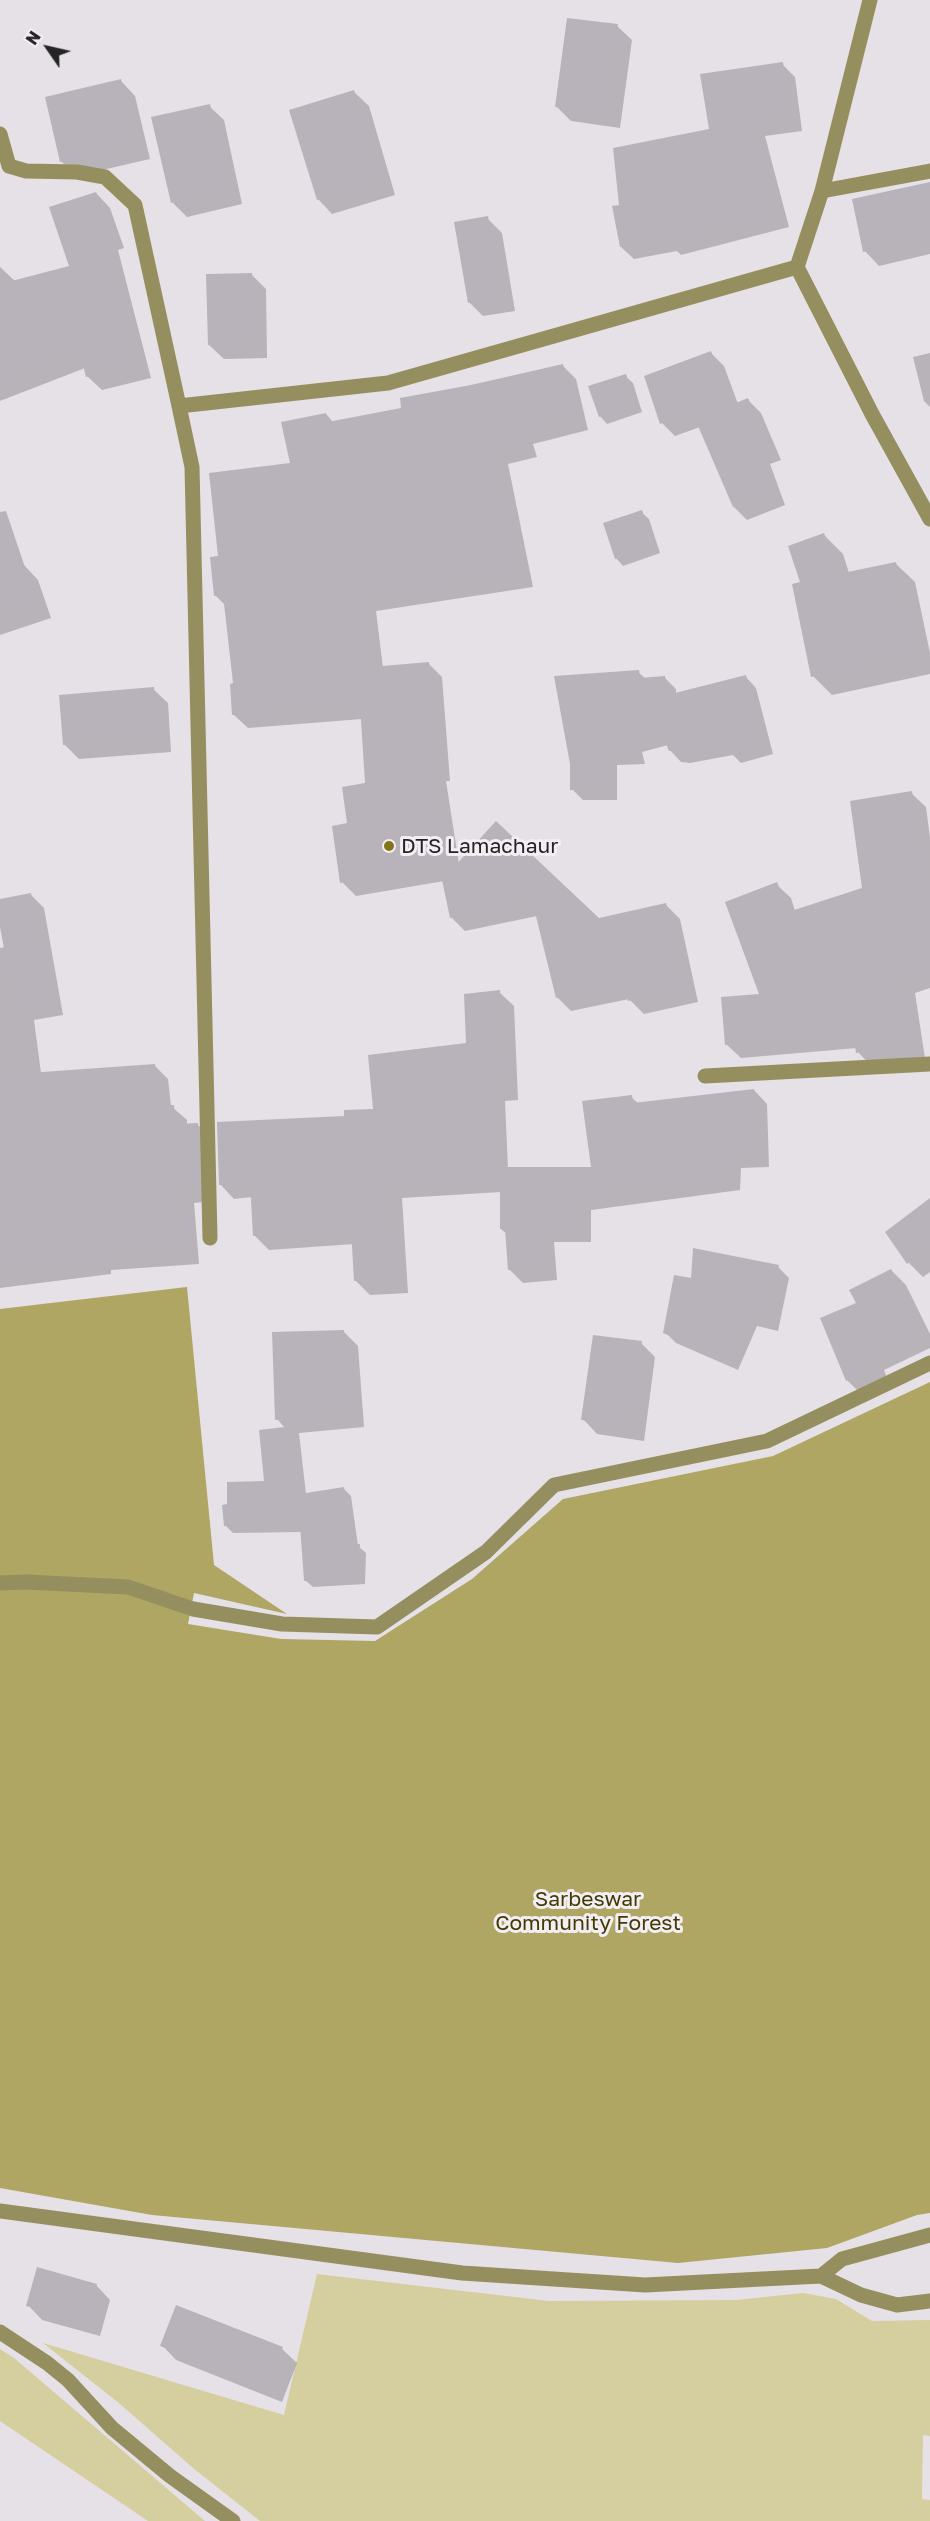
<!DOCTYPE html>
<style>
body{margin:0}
#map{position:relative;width:930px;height:2521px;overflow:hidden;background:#e6e0e7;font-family:"Golos Text",sans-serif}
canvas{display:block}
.north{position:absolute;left:18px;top:18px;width:60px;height:60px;-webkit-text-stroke:4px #f3edf4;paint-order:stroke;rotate:304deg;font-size:16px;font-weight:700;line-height:24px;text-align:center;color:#252325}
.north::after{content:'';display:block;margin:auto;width:21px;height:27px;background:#252325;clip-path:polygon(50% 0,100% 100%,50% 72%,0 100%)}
</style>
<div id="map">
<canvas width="930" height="2521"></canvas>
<div class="north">N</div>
</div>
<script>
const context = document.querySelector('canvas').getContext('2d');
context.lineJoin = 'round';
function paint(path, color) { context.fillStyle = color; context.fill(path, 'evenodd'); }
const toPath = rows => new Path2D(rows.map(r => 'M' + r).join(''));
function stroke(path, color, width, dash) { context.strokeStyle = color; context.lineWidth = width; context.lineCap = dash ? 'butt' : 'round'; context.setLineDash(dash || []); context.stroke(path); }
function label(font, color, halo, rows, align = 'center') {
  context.font = font + ' "Golos Text",sans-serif'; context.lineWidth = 6; context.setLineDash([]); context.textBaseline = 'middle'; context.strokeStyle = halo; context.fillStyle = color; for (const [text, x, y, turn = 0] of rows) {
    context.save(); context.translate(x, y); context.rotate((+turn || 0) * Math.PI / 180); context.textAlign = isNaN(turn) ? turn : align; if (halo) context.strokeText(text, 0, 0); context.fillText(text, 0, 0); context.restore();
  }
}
paint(toPath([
 [317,2274,549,2301,736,2300,803,2293,836,2299,872,2321,930,2320,930,2436,923,2435,922,2499,930,2500,930,2521,260,2521,193,2468,120,2404,43,2343,284,2415],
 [0,2349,14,2358,205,2521,148,2521,0,2421]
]), '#d5cfa0');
paint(toPath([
 [187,1287,214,1565,287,1614,194,1593,188,1624,281,1639,375,1641,472,1579,563,1499,773,1456,930,1382,930,2213,917,2215,827,2248,678,2263,152,2215,0,2188,0,1309]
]), '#aea662');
paint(toPath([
 [617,26,632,40,620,128,571,121,556,106],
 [782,64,795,77,802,131,765,136,789,227,681,255,677,251,634,259,621,247,620,206,711,130],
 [121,81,135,96,150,159,76,176,61,161],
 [354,92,369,106,395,195,332,214,318,199],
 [209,106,224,120,242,204,187,217,173,203],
 [930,183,930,254,879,266,865,251],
 [96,193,110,208,124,248,118,250,151,378,102,390,87,376,85,368,0,401,0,267,16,282,71,267],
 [487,218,502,233,515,311,483,316,469,302],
 [251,274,266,289,267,358,224,359,209,345],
 [711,353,724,366,738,404,748,400,761,413,781,460,770,464,785,505,747,520,734,507,700,427,675,436,662,423],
 [930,353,930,407,924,401,913,357],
 [562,365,576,379,588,430,533,444,537,457,508,464,533,587,376,611,383,668,429,664,442,677,450,781,446,781,459,864,599,920,666,905,680,919,698,1002,644,1014,629,999,571,1011,557,997,537,916,465,931,451,917,444,881,356,896,342,882,349,824,366,784,362,719,248,728,234,715,235,685,226,606,215,595,220,557,291,464,326,414,334,423,403,409,471,387],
 [625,376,633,383,642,412,607,424,600,416],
 [641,512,649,519,660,553,623,566,616,558],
 [824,535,843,554,849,573,895,563,915,582,930,653,930,674,832,695,813,676],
 [24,565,38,580,51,618,0,635,0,574],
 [638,672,646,679,665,678,676,689,676,694,745,676,756,688,773,754,741,763,733,755,690,763,681,762,670,750,668,745,642,752,645,764,617,765,617,800,583,800,572,789],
 [153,689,168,703,171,752,79,759,64,744],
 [911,793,926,807,930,838,930,988,915,993,925,1058,872,1067,858,1052,857,1048,741,1058,726,1044,761,995,776,884,791,898,795,911,864,889],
 [30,894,44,908,63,1015,34,1020,41,1073,154,1065,168,1079,171,1106,187,1120,187,1125,197,1124,211,1138,212,1201,194,1203,199,1264,111,1270,111,1274,0,1288,0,948,5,947,0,918,0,901],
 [499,992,514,1006,518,1100,505,1101,508,1169,592,1168,631,1097,639,1104,754,1090,767,1104,769,1167,741,1168,740,1190,591,1210,591,1242,554,1242,557,1280,523,1283,510,1270,507,1234,501,1229,501,1192,402,1198,408,1293,370,1295,356,1281,354,1244,269,1250,254,1235,252,1197,234,1199,220,1184,346,1118,375,1111,467,1044],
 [930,1203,930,1272,923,1277,909,1263],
 [778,1267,789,1278,778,1331,757,1326,738,1370,676,1343,665,1332,693,1280],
 [891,1270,906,1285,930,1334,930,1348,884,1370,889,1383,862,1395,847,1380,858,1304],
 [344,1332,358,1346,364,1427,299,1433,306,1494,344,1489,351,1496,358,1546,366,1553,365,1584,313,1587,305,1580,302,1532,233,1533,226,1526,266,1483,285,1428,277,1419],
 [641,1343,655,1357,644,1441,597,1434,583,1419],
 [96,2285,110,2300,100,2336,42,2320,28,2305],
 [177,2307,282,2349,297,2363,282,2402,176,2360,162,2345]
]), '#0003');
paint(toPath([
 [567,18,618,24,606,114,555,107],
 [783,62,790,118,753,123,777,214,693,237,666,243,666,238,620,247,612,206,619,205,613,148,709,129,700,74],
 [121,79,136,145,60,162,45,97],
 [354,90,381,181,317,200,289,110],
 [210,104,229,190,171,203,151,117],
 [930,182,930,237,863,252,852,199],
 [96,192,110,233,105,235,137,363,86,377,79,350,0,381,0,284,69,266,49,207],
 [488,216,501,297,468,303,454,222],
 [252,273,253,344,208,345,206,274],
 [711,351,731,405,748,398,769,446,758,451,773,492,733,507,692,412,660,424,644,376],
 [563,364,576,417,521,430,524,444,495,451,520,573,363,598,371,667,429,662,437,768,433,768,449,865,340,883,332,826,347,823,342,787,365,783,360,705,232,715,230,684,233,683,223,595,214,596,210,557,218,556,209,473,290,463,281,422,326,413,328,422,401,408,400,398,471,385],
 [626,374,636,405,599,417,588,386],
 [642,510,654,546,615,559,603,523],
 [6,511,37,603,0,616,0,512],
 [824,533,838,574,896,562,916,654,811,677,792,584,800,582,788,546],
 [639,670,640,678,665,676,667,695,746,675,763,743,729,753,726,743,678,753,678,750,669,751,662,733,632,741,634,753,606,754,607,789,570,790,570,764,554,676],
 [154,687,158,738,63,745,59,695],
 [912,791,924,874,930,874,930,970,902,979,912,1044,856,1053,853,1034,725,1045,721,997,759,994,725,902,777,882,788,912,862,888,850,801],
 [496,821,599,918,666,903,684,988,628,1001,624,983,556,998,532,900,450,918,442,880],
 [31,893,50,1002,15,1007,0,927,0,899],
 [500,990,505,1086,491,1087,495,1178,389,1184,394,1279,354,1281,351,1229,253,1236,250,1182,219,1185,217,1122,344,1116,344,1110,373,1109,368,1055,466,1043,464,994],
 [155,1064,159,1106,174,1105,175,1124,198,1123,199,1187,181,1189,186,1251,98,1256,98,1261,0,1273,0,1075],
 [754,1089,756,1154,728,1155,727,1177,578,1197,578,1229,541,1229,544,1267,508,1270,505,1229,500,1229,500,1167,591,1167,582,1101,632,1095,633,1103],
 [930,1198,930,1247,907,1264,885,1232],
 [693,1248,779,1265,767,1321,746,1316,727,1360,663,1333,674,1275,691,1278],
 [891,1269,922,1330,870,1356,876,1368,846,1381,820,1318,856,1303,849,1290],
 [344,1330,350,1413,275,1420,272,1332],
 [593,1335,642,1341,630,1427,581,1420],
 [293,1426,300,1494,344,1487,352,1544,360,1544,358,1578,304,1581,300,1525,224,1526,222,1505,227,1504,227,1482,264,1481,259,1430],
 [37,2267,97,2284,86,2323,26,2306],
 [176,2305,283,2347,267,2388,160,2346]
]), '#b8b3ba');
stroke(toPath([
 [870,0,822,191,797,267,872,414,930,519],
 [0,134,9,166,26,171,77,172,105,177,135,205,179,406],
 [822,191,930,171],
 [705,1076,930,1064],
 [210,1238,192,467,179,406,388,383,797,267],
 [0,1583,26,1582,128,1587,193,1609,282,1624,377,1627,486,1552,554,1485,767,1441,930,1363],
 [0,2211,462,2273,645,2285,821,2276],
 [930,2235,842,2259,821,2276,861,2295,897,2305,930,2301],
 [0,2332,47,2363,68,2380,112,2428,170,2476,233,2521]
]), '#958f5f', 15);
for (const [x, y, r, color] of [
 [389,846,6,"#807518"]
]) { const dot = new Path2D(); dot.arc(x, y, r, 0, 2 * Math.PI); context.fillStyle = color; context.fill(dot); stroke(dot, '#f3edf4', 2); }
label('21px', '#252325', '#f3edf4', [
 ["DTS Lamachaur",401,846]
], 'left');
label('21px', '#413b02', '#f3edf4', [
 ["Sarbeswar",588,1899],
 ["Community Forest",588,1923]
]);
</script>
